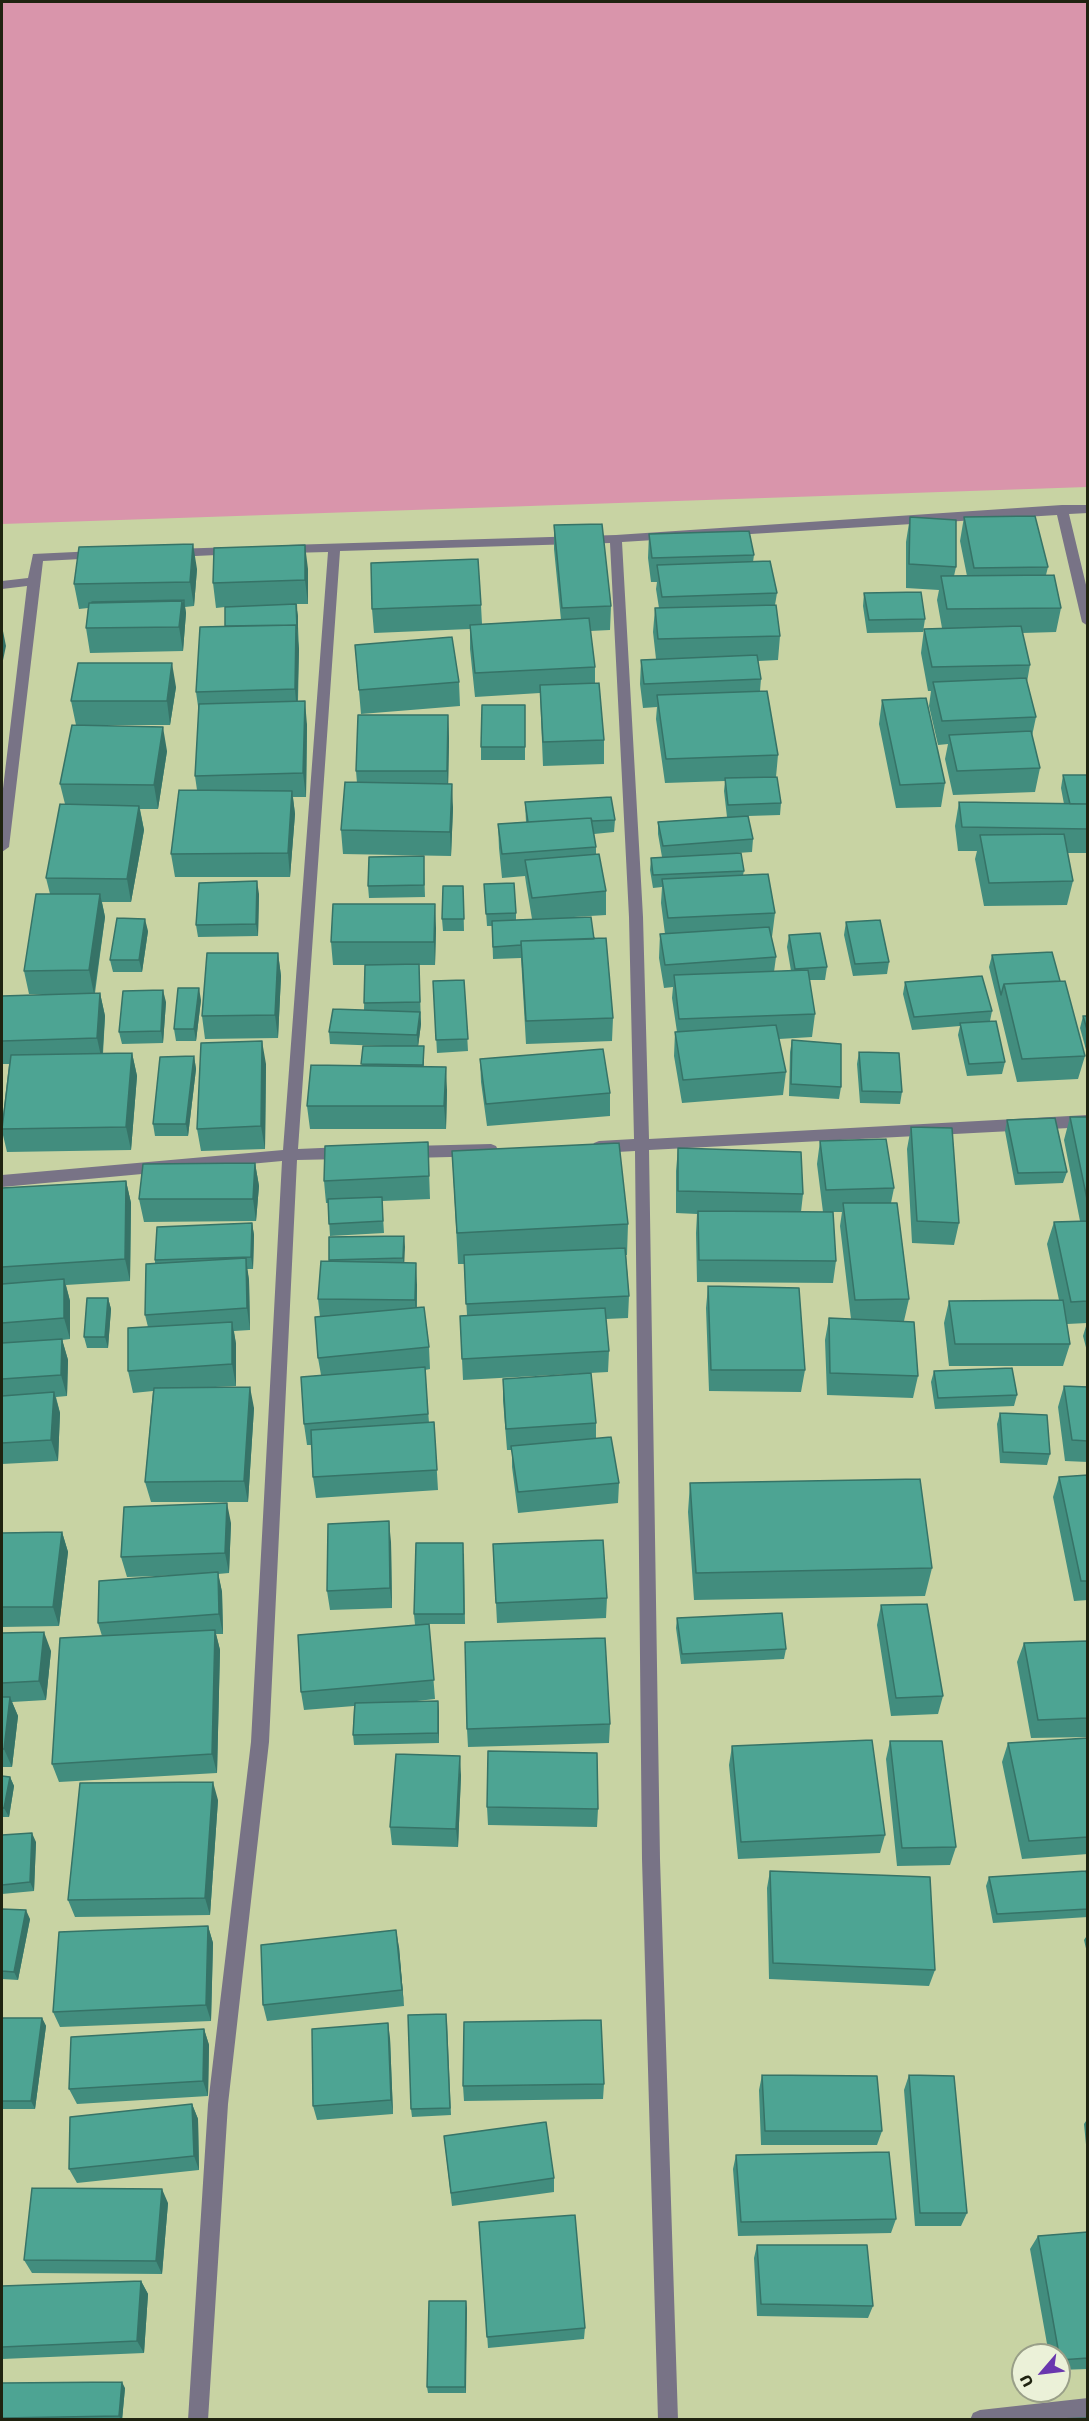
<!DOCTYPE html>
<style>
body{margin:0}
#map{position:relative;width:1089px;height:2421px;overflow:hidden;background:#c8d3a3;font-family:"Work Sans",sans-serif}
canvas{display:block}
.frame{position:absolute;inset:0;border:3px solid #1f2310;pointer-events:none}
.north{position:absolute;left:1011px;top:2343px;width:60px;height:60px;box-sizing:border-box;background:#ebf1d8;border:2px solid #999f88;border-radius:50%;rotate:242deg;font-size:16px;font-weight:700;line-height:24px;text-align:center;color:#1f2310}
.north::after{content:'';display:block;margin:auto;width:21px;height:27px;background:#6937ae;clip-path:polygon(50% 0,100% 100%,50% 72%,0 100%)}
</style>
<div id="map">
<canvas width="1089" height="2421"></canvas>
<div class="frame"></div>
<div class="north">U</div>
</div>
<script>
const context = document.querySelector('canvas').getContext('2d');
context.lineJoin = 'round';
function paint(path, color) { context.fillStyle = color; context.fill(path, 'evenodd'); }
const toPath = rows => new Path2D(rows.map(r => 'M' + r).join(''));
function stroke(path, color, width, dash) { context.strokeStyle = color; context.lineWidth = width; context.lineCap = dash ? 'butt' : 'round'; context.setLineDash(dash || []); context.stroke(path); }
paint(toPath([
 [2,2,1087,2,1087,487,2,524]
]), '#d995ab');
paint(toPath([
 [1062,505,1088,505,1088,513,1069,514,1088,593,1088,626,1082,622,1057,515,622,542,643,917,649,1139,1088,1115,1088,1127,649,1150,660,1859,678,2420,658,2420,642,1859,635,1151,599,1153,594,1151,592,1147,594,1143,599,1141,634,1139,629,917,610,543,340,551,298,1149,344,1147,349,1149,351,1153,349,1157,344,1159,297,1160,269,1742,228,2104,208,2420,188,2420,208,2104,251,1742,282,1161,2,1187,2,1175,283,1150,328,552,288,553,282,549,288,545,616,535,1062,505],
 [234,547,240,551,238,554,174,557,168,553,174,549,234,547],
 [96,551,100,552,100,558,43,561,9,847,2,852,2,797,27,586,2,589,2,581,28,578,33,554,96,551],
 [491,1144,496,1146,498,1150,496,1154,491,1156,410,1158,405,1156,403,1152,405,1148,410,1146,491,1144],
 [1088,2398,1088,2418,970,2420,973,2413,980,2410,1088,2398]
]), '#787386');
paint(toPath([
 [910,517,956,567,954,576,967,576,960,541,964,517,1048,567,1046,575,1061,608,1056,632,1022,633,1030,665,1027,682,1036,717,1032,736,1040,768,1035,792,953,795,945,759,948,744,938,745,929,706,931,691,928,691,921,653,924,629,942,628,937,600,939,590,906,588,906,542],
 [554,525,611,606,610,630,590,631,595,667,595,683,604,740,604,764,543,766,540,693,475,697,470,649,470,629,374,633,372,609,481,605,482,624,561,620,554,549],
 [649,534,754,555,753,562,777,593,775,605,780,636,778,660,758,661,761,679,760,691,778,755,776,777,781,803,780,815,748,816,753,839,752,852,737,853,744,871,743,875,775,913,772,937,771,937,776,957,774,972,791,971,787,947,789,935,827,967,825,980,809,980,815,1014,812,1037,779,1039,786,1072,783,1095,682,1103,674,1056,675,1032,677,1032,672,998,673,987,664,988,659,958,660,934,665,934,661,903,662,887,653,888,650,870,651,858,662,857,658,834,658,822,727,817,724,791,725,781,665,783,656,719,657,707,643,708,640,684,641,660,656,659,653,632,655,608,659,608,656,589,657,582,651,582,648,558],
 [197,569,194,606,185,607,186,613,185,625,183,651,90,653,86,628,88,608,79,609,74,584],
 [308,569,308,604,297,604,299,649,298,701,307,725,306,797,293,797,295,814,290,877,175,877,171,854,197,790,195,776,199,713,196,692,225,626,225,607,216,608,213,583],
 [864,593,925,619,923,632,867,633,863,606],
 [355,645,459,682,460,706,361,714],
 [176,687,170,725,76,725,71,701],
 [882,700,945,783,941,807,896,808,879,724],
 [525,705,525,760,481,760,481,747],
 [448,715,449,739,448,784,453,808,451,856,343,854,341,830,357,783,356,771],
 [167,751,158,809,140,809,144,830,131,902,102,902,105,917,95,993,100,993,105,1016,103,1054,132,1053,137,1076,131,1150,7,1152,2,1131,2,1125,9,1064,3,1064,2,1060,2,1000,66,994,29,994,24,971,50,894,46,878,65,804,60,784],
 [1063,775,1088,775,1088,853,1067,853,1073,881,1067,905,984,906,975,859,977,851,958,851,955,826,959,802,1064,804,1061,788],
 [525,802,615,820,614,832,594,834,596,847,596,854,606,891,606,915,574,917,594,939,613,1018,612,1041,526,1044,521,958,493,959,492,926,487,926,484,884,516,913,516,920,532,919,526,883,525,876,502,878,499,848,498,824,526,822],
 [424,868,425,897,369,898,368,886],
 [463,886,464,931,443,931,442,919],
 [259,894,258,936,198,937,196,925],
 [846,922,889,962,887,974,853,976,844,935],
 [436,928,435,965,419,965,421,1024,418,1046,424,1046,424,1066,447,1090,446,1129,310,1129,307,1106,362,1066,363,1046,385,1046,330,1044,329,1032,364,1010,365,965,333,965,331,942],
 [148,931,142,972,113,972,110,960],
 [278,953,281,976,278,1038,205,1039,202,1016],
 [992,955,1060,981,1085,1056,1078,1079,1017,1082,989,967],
 [464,980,468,1051,437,1053,433,981],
 [905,982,992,1011,990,1021,1005,1062,1002,1074,967,1076,958,1035,960,1026,912,1030,903,994],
 [201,1000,196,1041,176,1041,174,1029],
 [166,1002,163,1043,122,1044,119,1032],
 [1083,1016,1088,1016,1088,1057,1080,1028],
 [792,1040,841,1087,839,1099,789,1096,790,1052],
 [859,1052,902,1092,900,1104,860,1103,857,1064],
 [194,1056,196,1069,188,1136,155,1136,153,1124],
 [480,1059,610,1093,610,1116,487,1126,481,1082],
 [266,1064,265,1149,201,1151,197,1129],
 [1070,1117,1088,1117,1088,1355,1083,1336,1087,1323,1067,1324,1070,1344,1063,1366,949,1366,944,1323,949,1301,1059,1300,1047,1244,1054,1222,1080,1221,1064,1140],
 [1007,1120,1067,1172,1063,1183,1015,1185,1005,1131],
 [911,1127,959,1223,954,1245,912,1243,907,1149],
 [820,1141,894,1188,891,1203,909,1299,904,1321,892,1321,918,1376,913,1398,827,1395,825,1340,829,1318,851,1319,840,1226,842,1212,829,1212,836,1261,833,1283,697,1282,696,1233,697,1214,676,1213,676,1171,678,1148,803,1194,801,1212,823,1212,817,1164],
 [428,1142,430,1199,382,1201,384,1233,330,1236,328,1203,326,1203,324,1181],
 [452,1151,628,1224,627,1255,626,1255,629,1296,628,1318,606,1319,609,1351,608,1372,463,1380,460,1316,467,1315,464,1264,458,1264],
 [255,1163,259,1186,256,1221,144,1222,139,1199],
 [126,1181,131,1203,130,1281,66,1285,70,1301,70,1339,62,1340,68,1360,67,1396,56,1397,60,1413,58,1461,2,1464,2,1188],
 [252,1223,254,1235,253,1269,247,1269,249,1280,250,1330,234,1331,236,1344,236,1386,215,1387,254,1408,248,1502,151,1502,145,1482,153,1391,133,1393,128,1371,148,1327,145,1315,155,1264,155,1260],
 [404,1236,404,1263,417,1285,417,1307,429,1347,430,1369,425,1370,429,1423,434,1422,438,1490,316,1498,313,1477,312,1445,307,1445,304,1424,321,1375,318,1358,320,1317,318,1299,329,1261,329,1237],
 [708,1286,805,1370,801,1392,709,1391,706,1308],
 [108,1298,111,1309,108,1348,87,1348,84,1337],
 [934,1371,1017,1395,1014,1406,935,1409,931,1382],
 [503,1379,596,1423,596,1438,619,1483,618,1503,518,1513,512,1467,512,1450,507,1450,503,1400],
 [1064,1386,1088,1387,1088,1462,1065,1461,1058,1407],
 [1000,1413,1050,1454,1047,1465,1000,1463,997,1424],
 [1088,1475,1088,1600,1074,1601,1053,1497,1059,1477],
 [690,1483,932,1568,925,1596,694,1600,688,1512],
 [231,1523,229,1573,218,1574,222,1592,223,1634,216,1634,220,1650,217,1773,59,1782,52,1764,102,1636,98,1623,187,1575,127,1577,121,1557],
 [62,1532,68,1552,59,1626,2,1627,2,1533],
 [391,1542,392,1608,330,1610,327,1591],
 [493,1544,607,1598,606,1618,497,1623],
 [464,1553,465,1624,429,1624,435,1699,408,1702,438,1701,439,1743,354,1745,353,1735,354,1706,304,1710,301,1692,422,1625,415,1625,414,1614],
 [881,1605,943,1696,938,1714,891,1716,877,1625],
 [677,1618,786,1649,784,1659,681,1664,676,1628],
 [2,1633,51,1651,46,1700,12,1702,18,1716,12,1767,2,1767],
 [1088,1641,1088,1737,1031,1738,1017,1662,1024,1643],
 [610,1724,609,1743,468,1747,467,1729],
 [1088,1738,1088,1854,1022,1859,1002,1762,1008,1743],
 [890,1741,956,1847,950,1865,897,1866,886,1759],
 [732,1746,885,1835,880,1853,738,1859,729,1765],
 [461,1775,458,1847,392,1845,390,1827],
 [2,1776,10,1777,14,1786,9,1817,2,1817],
 [218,1800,210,1915,75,1917,68,1900],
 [487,1807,598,1809,597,1827,488,1825],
 [2,1835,36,1842,34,1891,2,1894],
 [770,1871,935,1970,929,1986,769,1979,767,1888],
 [989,1877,1088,1878,1088,1917,993,1923,986,1886],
 [2,1909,30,1919,18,1980,2,1979],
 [208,1926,213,1943,211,2021,60,2027,53,2012],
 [1088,1934,1088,1957,1084,1940],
 [399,1947,404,2006,267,2021,263,2005],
 [2,2018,42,2018,46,2026,35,2109,2,2109],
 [447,2022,451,2115,412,2117,411,2109],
 [204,2029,209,2045,208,2096,77,2104,69,2089],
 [390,2038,393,2114,317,2120,313,2106],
 [762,2075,882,2131,877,2145,761,2145,759,2090],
 [909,2075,967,2213,961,2226,915,2226,904,2090],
 [604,2084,603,2099,464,2101,463,2086],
 [192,2104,198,2119,199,2170,77,2183,69,2169],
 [1088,2118,1088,2165,1084,2124],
 [444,2136,554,2178,554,2192,452,2206],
 [736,2155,896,2219,891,2233,738,2236,733,2169],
 [168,2203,162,2274,32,2273,24,2260],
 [479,2222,585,2328,584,2339,488,2348],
 [1088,2232,1088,2369,1059,2370,1059,2355,1049,2355,1030,2249,1038,2236],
 [757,2245,873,2306,868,2318,757,2316,754,2258],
 [141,2281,148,2294,144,2353,2,2359,2,2286],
 [466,2301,466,2393,428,2393,427,2387],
 [2,2383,125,2388,122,2420,2,2420]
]), '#428d7e');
paint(toPath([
 [193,544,197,569,194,606,190,582],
 [305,545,308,569,308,604,305,580],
 [184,600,186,613,183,651,179,627,182,601],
 [296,604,298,616,298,641,297,628],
 [296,625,299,649,297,713,295,689],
 [2,626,6,646,2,665],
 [172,663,176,687,170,725,167,701],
 [305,701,307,725,306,797,303,773],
 [448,715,449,739,448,795,447,771],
 [163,727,167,751,158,809,154,785],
 [452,784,453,808,451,856,450,832],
 [292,791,295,814,290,877,288,853],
 [139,806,144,830,131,902,127,879],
 [257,881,259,894,258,936,256,924],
 [100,894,105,917,94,994,89,970],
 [435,904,436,928,435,965,434,942],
 [145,919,148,931,142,972,139,960],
 [278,953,281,976,278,1038,275,1015],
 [199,988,201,1000,196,1041,194,1029],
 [163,990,166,1002,163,1043,161,1031],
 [100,993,105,1016,102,1061,97,1038],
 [420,1012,421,1024,418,1047,417,1035],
 [262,1041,266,1064,265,1149,261,1126],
 [132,1053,137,1076,131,1150,126,1127],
 [194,1056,196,1069,188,1136,186,1124],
 [446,1067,447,1090,446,1129,444,1106],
 [255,1163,259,1186,256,1221,253,1199],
 [126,1181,131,1203,130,1281,125,1259],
 [252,1223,254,1235,253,1269,251,1257],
 [404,1236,405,1247,404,1270,403,1258],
 [246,1258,249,1280,250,1330,247,1308],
 [416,1263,417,1285,416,1322,415,1300],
 [64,1279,70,1301,70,1339,64,1318],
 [108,1298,111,1309,108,1348,105,1337],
 [232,1322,236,1344,236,1386,232,1364],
 [62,1339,68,1360,67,1396,61,1375],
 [250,1387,254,1408,248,1502,244,1481],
 [54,1392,60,1413,58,1461,51,1440],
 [227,1503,231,1523,229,1573,225,1553],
 [389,1521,391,1542,392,1608,390,1588],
 [62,1532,68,1552,59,1626,53,1607],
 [218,1572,222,1592,223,1634,219,1614],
 [215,1630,220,1650,217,1773,212,1754],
 [44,1632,51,1651,46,1700,39,1681],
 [10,1697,18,1716,12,1767,4,1749],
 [438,1701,439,1711,439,1743,438,1733],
 [460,1756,461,1775,458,1847,456,1829],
 [10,1777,14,1786,9,1817,4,1808],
 [213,1782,218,1800,210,1915,205,1898],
 [32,1833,36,1842,34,1891,30,1882],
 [26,1910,30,1919,18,1980,14,1972],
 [208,1926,213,1943,211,2021,206,2005],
 [396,1930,399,1947,404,2006,402,1990],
 [42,2018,46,2026,35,2109,31,2101],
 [388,2023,390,2038,393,2114,391,2100],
 [204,2029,209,2045,208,2096,203,2081],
 [192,2104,198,2119,199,2170,194,2156],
 [162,2189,168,2203,162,2274,156,2261],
 [141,2281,148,2294,144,2353,137,2341],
 [466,2301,467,2308,466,2393,465,2387],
 [122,2382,125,2388,122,2420,121,2420,119,2416]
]), '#367367');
const building = toPath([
 [1035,516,1048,567,974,568,964,517,1035,516],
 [910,517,956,520,956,567,909,564,910,517],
 [602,524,611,606,562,608,554,525,602,524],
 [749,531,754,555,652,558,649,534,749,531],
 [193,544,190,582,74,584,79,547,193,544],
 [305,545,305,580,213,583,214,548,305,545],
 [478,559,481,605,372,609,371,563,478,559],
 [770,561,777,593,662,597,657,565,770,561],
 [1054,575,1061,608,947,609,941,576,1054,575],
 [921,592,925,619,869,620,864,593,921,592],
 [184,600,183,612,182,601,92,603,92,602,184,600],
 [182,601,179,627,86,628,89,603,182,601],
 [296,604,297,628,296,625,225,626,225,607,296,604],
 [776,605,780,636,658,639,655,608,776,605],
 [589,618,595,667,475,673,470,625,589,618],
 [296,625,295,689,196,692,200,627,296,625],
 [1021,626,1030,665,932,667,924,629,1021,626],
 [452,637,459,682,359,690,355,645,452,637],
 [757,655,761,679,644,684,641,660,757,655],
 [78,663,172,663,167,701,71,701,78,663],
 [1026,678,1036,717,942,721,933,682,1026,678],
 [599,683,604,740,543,742,540,685,599,683],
 [767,691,778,755,666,759,657,695,767,691],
 [926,698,945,783,900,785,882,700,926,698],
 [305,701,303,773,195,776,199,704,305,701],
 [482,705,525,705,525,747,481,747,482,705],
 [358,715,448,715,447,771,356,771,358,715],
 [72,725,163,727,154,785,60,784,72,725],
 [1031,731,1040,768,957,771,949,735,1031,731],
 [1063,775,1088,775,1088,804,1070,804,1063,775],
 [777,777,781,803,728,805,725,778,777,777],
 [345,782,452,784,450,832,341,830,345,782],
 [179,790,292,791,288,853,171,854,179,790],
 [611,797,615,820,592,821,591,818,528,822,525,802,611,797],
 [959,802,1088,804,1088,829,962,827,959,802],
 [60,804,139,806,127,879,46,878,60,804],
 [748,816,753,839,663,846,658,822,748,816],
 [591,818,596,847,502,854,498,824,591,818],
 [1064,834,1073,881,989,883,980,835,1064,834],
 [741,853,744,871,653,875,651,858,741,853],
 [599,854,606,891,532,898,525,860,599,854],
 [424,856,424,885,368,886,369,857,424,856],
 [768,874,775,913,668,918,662,879,768,874],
 [257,881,256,924,196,925,199,883,257,881],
 [514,883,516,913,486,914,484,884,514,883],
 [443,886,463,886,464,919,442,919,443,886],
 [36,894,100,894,89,970,24,971,36,894],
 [333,904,435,904,434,942,331,942,333,904],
 [591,917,594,939,521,941,521,945,493,947,492,921,591,917],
 [117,918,145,919,139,960,110,960,117,918],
 [880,920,889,962,855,964,846,922,880,920],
 [769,927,776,957,665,965,660,934,769,927],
 [820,933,827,967,795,969,789,935,820,933],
 [606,938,613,1018,526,1021,521,941,606,938],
 [1052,952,1060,981,1004,984,1001,995,992,955,1052,952],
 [207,953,278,953,275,1015,202,1016,207,953],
 [419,964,420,1002,364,1003,365,965,419,964],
 [808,970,815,1014,679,1019,674,975,808,970],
 [982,976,992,1011,914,1017,905,982,982,976],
 [464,980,468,1039,436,1040,433,981,464,980],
 [1065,981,1085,1056,1022,1059,1004,984,1065,981],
 [178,988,199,988,194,1029,174,1029,178,988],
 [163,990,161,1031,119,1032,123,991,163,990],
 [100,993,97,1038,2,1041,2,996,100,993],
 [333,1009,420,1012,417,1035,329,1032,333,1009],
 [1083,1016,1088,1016,1088,1033,1083,1016],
 [996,1021,1005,1062,969,1064,960,1023,996,1021],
 [776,1025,786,1072,683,1080,675,1032,776,1025],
 [792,1040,841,1044,841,1087,791,1084,792,1040],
 [262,1041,261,1126,197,1129,201,1043,262,1041],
 [363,1046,424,1046,423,1065,361,1064,363,1046],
 [603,1049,610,1093,486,1104,480,1059,603,1049],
 [859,1052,899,1053,902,1092,862,1091,859,1052],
 [132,1053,126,1127,2,1129,11,1055,132,1053],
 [194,1056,186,1124,153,1124,160,1057,194,1056],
 [311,1065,446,1067,444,1106,307,1106,311,1065],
 [1070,1117,1088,1117,1088,1199,1087,1199,1070,1117],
 [1055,1118,1067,1172,1018,1173,1007,1120,1055,1118],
 [911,1127,952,1128,959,1223,917,1221,911,1127],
 [886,1139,894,1188,826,1190,820,1141,886,1139],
 [428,1142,429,1176,324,1181,325,1146,428,1142],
 [619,1143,628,1224,457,1233,452,1151,619,1143],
 [678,1148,801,1152,803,1194,678,1191,678,1148],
 [255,1163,253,1199,139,1199,143,1164,255,1163],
 [126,1181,125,1259,2,1267,2,1188,126,1181],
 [382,1197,383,1221,329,1224,328,1199,382,1197],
 [843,1203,897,1203,909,1299,855,1300,843,1203],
 [698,1211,833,1212,836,1261,699,1260,698,1211],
 [1088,1221,1088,1301,1071,1302,1054,1222,1088,1221],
 [252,1223,251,1257,155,1260,157,1227,252,1223],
 [404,1236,403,1258,329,1260,329,1237,404,1236],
 [625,1248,629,1296,466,1304,464,1255,625,1248],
 [246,1258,247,1308,145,1315,146,1264,246,1258],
 [321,1261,416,1263,415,1300,318,1299,321,1261],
 [64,1279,64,1318,2,1323,2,1284,64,1279],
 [708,1286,799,1288,805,1370,711,1370,708,1286],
 [87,1298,108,1298,105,1337,84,1337,87,1298],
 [1063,1300,1070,1344,955,1344,949,1301,1063,1300],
 [424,1307,429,1347,318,1358,315,1317,424,1307],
 [605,1308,609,1351,462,1359,460,1316,605,1308],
 [829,1318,914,1322,918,1376,830,1373,829,1318],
 [232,1322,232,1364,128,1371,128,1328,232,1322],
 [62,1339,61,1375,2,1379,2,1343,62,1339],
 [425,1367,428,1414,304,1424,301,1377,425,1367],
 [1012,1368,1017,1395,938,1398,934,1371,1012,1368],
 [591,1373,596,1423,506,1429,503,1379,591,1373],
 [1064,1386,1088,1387,1088,1441,1072,1440,1064,1386],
 [250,1387,244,1481,145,1482,154,1388,250,1387],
 [54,1392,51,1440,2,1443,2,1396,54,1392],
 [1000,1413,1047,1415,1050,1454,1003,1452,1000,1413],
 [434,1422,437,1470,313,1477,311,1430,434,1422],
 [611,1437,619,1483,518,1492,511,1446,611,1437],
 [1088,1475,1088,1581,1081,1581,1059,1477,1088,1475],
 [920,1479,932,1568,696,1573,690,1483,920,1479],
 [227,1503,225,1553,121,1557,124,1507,227,1503],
 [389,1521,390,1588,327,1591,328,1524,389,1521],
 [62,1532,53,1607,2,1607,2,1533,62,1532],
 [603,1540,607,1598,496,1603,493,1544,603,1540],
 [416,1543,463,1543,464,1614,414,1614,416,1543],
 [218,1572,219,1614,98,1623,99,1581,218,1572],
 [927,1604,943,1696,896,1698,881,1605,927,1604],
 [782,1613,786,1649,682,1654,677,1618,782,1613],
 [429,1624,434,1680,301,1692,298,1635,429,1624],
 [215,1630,212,1754,52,1764,60,1638,215,1630],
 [44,1632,39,1681,2,1683,2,1633,44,1632],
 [605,1638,610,1724,467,1729,465,1642,605,1638],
 [1088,1641,1088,1718,1038,1720,1024,1643,1088,1641],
 [2,1697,10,1697,4,1749,2,1749,2,1697],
 [438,1701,438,1733,353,1735,355,1703,438,1701],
 [1088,1738,1088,1837,1029,1841,1008,1743,1088,1738],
 [872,1740,885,1835,741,1842,732,1746,872,1740],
 [890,1741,942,1741,956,1847,902,1848,890,1741],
 [488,1751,597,1753,598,1809,487,1807,488,1751],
 [396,1754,460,1756,456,1829,390,1827,396,1754],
 [2,1776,10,1777,4,1808,2,1808,2,1776],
 [213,1782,205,1898,68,1900,80,1783,213,1782],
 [32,1833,30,1882,2,1885,2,1835,32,1833],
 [770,1871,930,1877,935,1970,773,1963,770,1871],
 [1086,1871,1088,1878,1088,1909,997,1914,989,1877,1086,1871],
 [2,1909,26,1910,14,1972,2,1971,2,1909],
 [208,1926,206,2005,53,2012,59,1932,208,1926],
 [396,1930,402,1990,263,2005,261,1945,396,1930],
 [446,2014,450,2108,411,2109,408,2015,446,2014],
 [2,2018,42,2018,31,2101,2,2101,2,2018],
 [601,2020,604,2084,463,2086,464,2022,601,2020],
 [388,2023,391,2100,313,2106,312,2029,388,2023],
 [204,2029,203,2081,69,2089,71,2037,204,2029],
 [762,2075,877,2076,882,2131,765,2131,762,2075],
 [909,2075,954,2076,967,2213,920,2213,909,2075],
 [192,2104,194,2156,69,2169,70,2117,192,2104],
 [546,2122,554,2178,451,2193,444,2136,546,2122],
 [889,2152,896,2219,741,2222,736,2155,889,2152],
 [32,2188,162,2189,156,2261,24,2260,32,2188],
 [575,2215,585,2328,487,2337,479,2222,575,2215],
 [1088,2232,1088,2358,1060,2360,1038,2236,1088,2232],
 [757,2245,867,2245,873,2306,761,2304,757,2245],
 [141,2281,137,2341,2,2347,2,2286,141,2281],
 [429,2301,466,2301,465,2387,427,2387,429,2301],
 [122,2382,119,2416,2,2418,2,2383,122,2382],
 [1088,2418,1088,2420,1059,2419,1088,2418]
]);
paint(building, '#4da493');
stroke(building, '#367367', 1.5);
</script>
